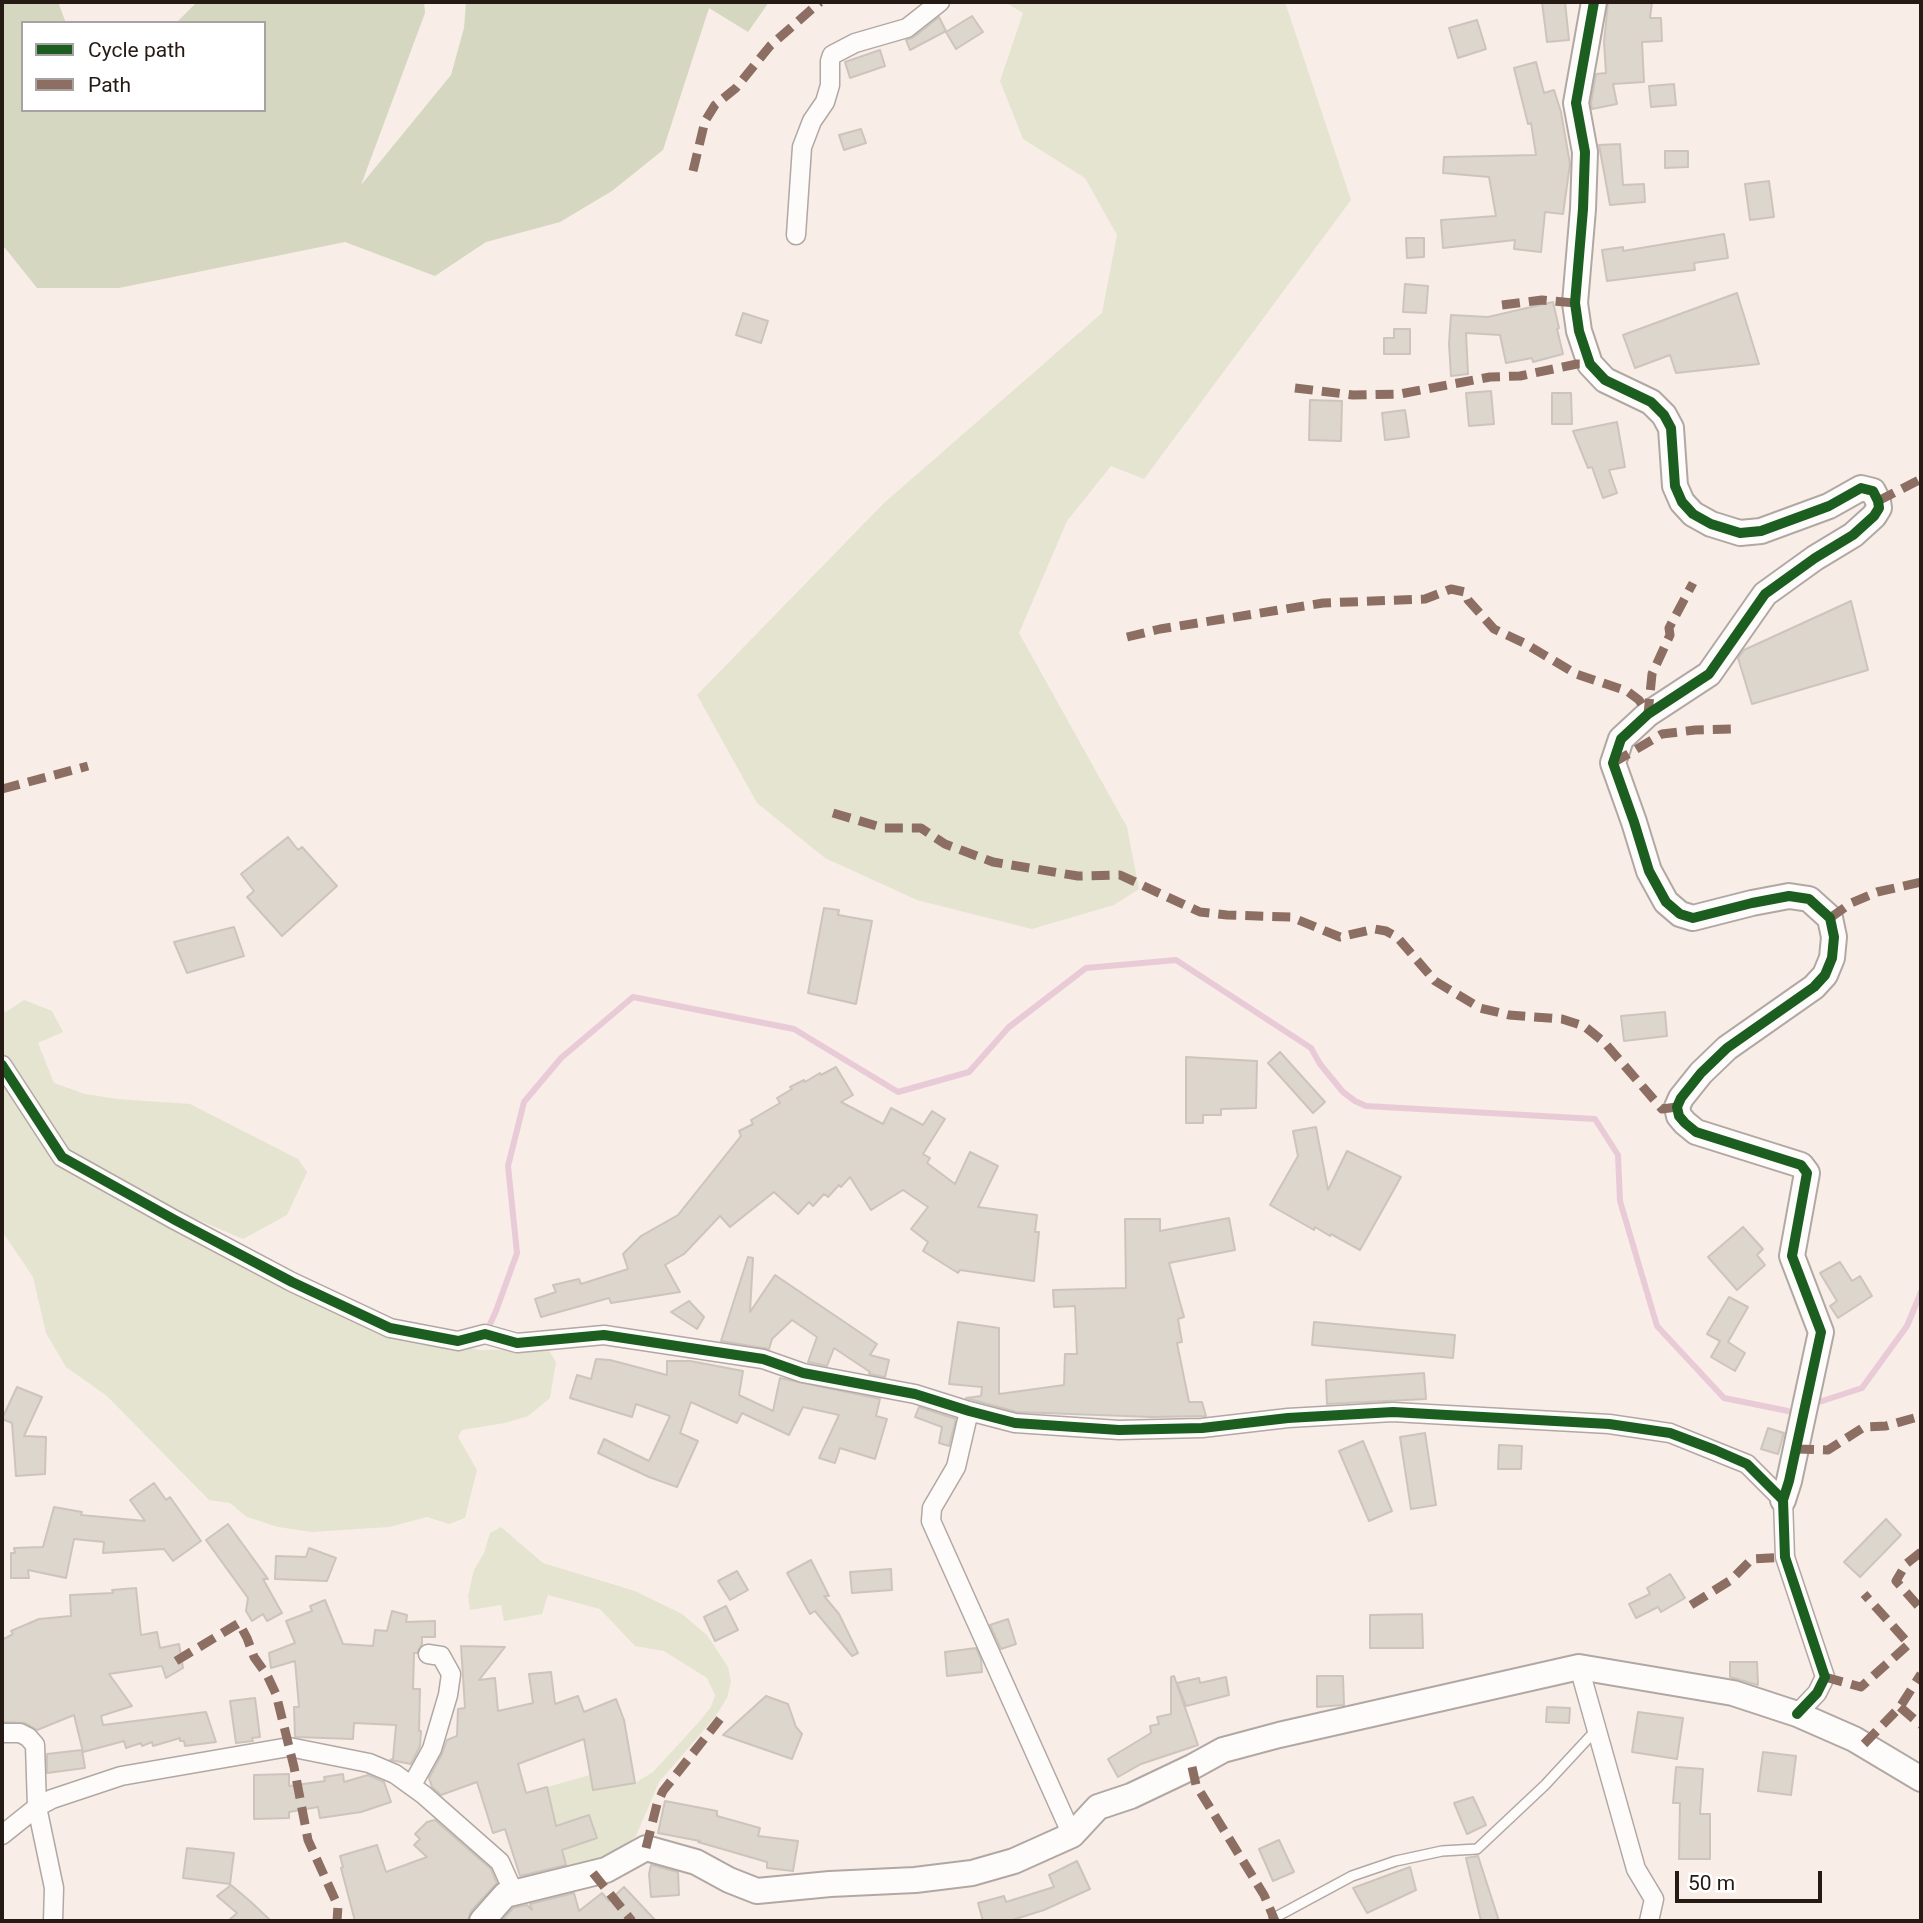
<!DOCTYPE html>
<style>
body{margin:0}
#map{position:relative;width:1923px;height:1923px;overflow:hidden;background:#f8ede7;font-family:Roboto,sans-serif}
canvas{display:block}
.frame{position:absolute;inset:0;border:4px solid #251a14;pointer-events:none}
.legend{position:absolute;left:21px;top:21px;width:245px;height:91px;box-sizing:border-box;background:#fff;border:2px solid #a8a3a1;margin:0;padding:9px 12px;list-style:none;font-size:21px;color:#251a14}
.legend li{display:flex;align-items:center;gap:14px;height:35px}
.legend b{width:35px;border:2px solid #a8a3a1}
.scale{position:absolute;left:1675px;top:1871px;width:147px;height:32px;box-sizing:border-box;border:4px solid #251a14;border-top:0;padding-left:9px;font-size:21px;line-height:24px;white-space:nowrap;color:#251a14;-webkit-text-stroke:5px #fff;paint-order:stroke}
</style>
<div id="map">
<canvas width="1923" height="1923"></canvas>
<div class="frame"></div>
<ul class="legend">
<li><b style="height:9px;background:#1b5e20"></b>Cycle path</li>
<li><b style="height:9px;background:#8d6e63"></b>Path</li>
</ul>
<div class="scale">50 m</div>
</div>
<script>
const context = document.querySelector('canvas').getContext('2d');
context.lineJoin = 'round';
function paint(path, color) { context.fillStyle = color; context.fill(path, 'evenodd'); }
const toPath = rows => new Path2D(rows.map(r => 'M' + r).join(''));
function stroke(path, color, width, dash) { context.strokeStyle = color; context.lineWidth = width; context.lineCap = dash ? 'butt' : 'round'; context.setLineDash(dash || []); context.stroke(path); }
paint(toPath([
 [1005,2,1285,2,1351,200,1144,479,1111,466,1067,521,1019,633,1127,827,1139,889,1114,905,1032,929,917,900,825,858,757,803,697,695,884,503,1102,313,1117,235,1085,178,1023,139,1000,81,1023,13],
 [24,1000,52,1011,63,1032,38,1043,54,1083,85,1094,117,1099,190,1104,298,1159,307,1172,287,1215,243,1239,189,1216,180,1232,343,1316,376,1330,479,1350,548,1349,556,1362,550,1398,528,1416,505,1423,462,1430,458,1437,477,1470,465,1518,449,1524,427,1517,389,1527,312,1532,278,1527,247,1517,230,1503,209,1500,107,1396,66,1367,46,1333,33,1277,2,1231,2,1011,6,1012],
 [501,1527,543,1563,635,1591,682,1614,707,1635,728,1667,731,1682,727,1698,715,1717,659,1782,636,1836,607,1858,567,1869,562,1851,597,1838,589,1815,556,1825,547,1787,590,1775,593,1790,635,1783,653,1772,698,1723,711,1707,715,1695,707,1678,664,1651,635,1646,600,1609,548,1595,542,1614,504,1621,501,1605,470,1610,468,1596,474,1570,484,1553,490,1533]
]), '#e4e4d0');
paint(toPath([
 [2,2,58,2,66,23,23,23,23,110,264,110,264,23,176,23,197,2,424,2,425,13,361,185,451,75,464,28,466,2,769,2,748,32,709,8,663,150,612,191,560,222,486,242,435,276,345,242,119,288,37,288,5,248,2,247]
]), '#d5d7c0');
stroke(toPath([
 [486,1333,496,1311,517,1253,508,1166,524,1102,561,1058,633,997,794,1029,898,1092,969,1072,1009,1027,1086,968,1176,960,1311,1048,1320,1064,1343,1092,1355,1101,1366,1106,1595,1119,1618,1155,1620,1201,1657,1326,1724,1398,1788,1411],
 [1813,1404,1862,1388,1907,1326,1921,1292]
]), '#e9cbd8', 6);
const building = toPath([
 [1542,2,1565,2,1569,40,1547,42,1542,2],
 [1608,2,1652,2,1650,18,1661,18,1662,41,1642,42,1644,82,1613,84,1617,104,1592,109,1591,103,1596,74,1606,73,1604,42,1608,2],
 [972,16,983,32,956,49,946,32,972,16],
 [939,17,946,31,910,50,906,40,914,37,939,17],
 [1477,20,1486,49,1458,58,1449,28,1477,20],
 [880,50,885,66,850,78,845,62,880,50],
 [1536,62,1544,93,1554,90,1561,112,1570,164,1563,214,1545,212,1541,252,1514,249,1515,240,1443,248,1441,220,1496,216,1489,177,1443,173,1444,157,1536,155,1531,123,1528,124,1514,68,1536,62],
 [1674,84,1676,105,1651,107,1649,86,1674,84],
 [861,129,866,143,844,150,839,135,861,129],
 [1620,144,1623,185,1644,184,1645,202,1610,205,1599,145,1620,144],
 [1665,151,1688,151,1688,167,1665,168,1665,151],
 [1769,181,1774,217,1750,220,1745,184,1769,181],
 [1724,234,1728,258,1694,263,1695,270,1607,281,1602,250,1623,247,1623,251,1724,234],
 [1406,238,1424,238,1424,257,1407,258,1406,238],
 [1405,284,1428,286,1426,313,1403,312,1405,284],
 [1737,293,1759,364,1676,373,1670,355,1635,368,1623,335,1737,293],
 [1553,302,1559,328,1557,329,1563,354,1533,362,1532,358,1506,363,1500,335,1466,333,1468,374,1451,376,1449,344,1451,315,1488,317,1553,302],
 [743,313,768,321,761,343,736,335,743,313],
 [1394,329,1410,329,1410,354,1384,354,1384,338,1394,338,1394,329],
 [1491,391,1494,424,1469,426,1466,393,1491,391],
 [1552,393,1571,393,1572,424,1552,424,1552,393],
 [1310,400,1342,401,1341,441,1309,440,1310,400],
 [1405,410,1409,437,1385,440,1382,413,1405,410],
 [1617,422,1625,467,1609,470,1617,493,1603,498,1592,467,1588,468,1573,431,1617,422],
 [1851,601,1868,670,1752,704,1738,658,1744,650,1851,601],
 [288,837,298,850,302,847,337,886,282,936,247,897,254,891,241,874,288,837],
 [824,908,839,910,838,915,872,921,856,1004,808,993,824,908],
 [234,927,244,956,187,973,174,942,234,927],
 [1665,1012,1667,1036,1624,1041,1621,1016,1665,1012],
 [1280,1052,1325,1102,1313,1113,1268,1063,1280,1052],
 [1186,1057,1257,1061,1256,1108,1221,1109,1221,1115,1203,1115,1203,1123,1186,1123,1186,1057],
 [836,1067,853,1095,841,1102,883,1124,891,1108,923,1125,932,1111,945,1119,923,1154,930,1158,927,1163,955,1184,970,1152,998,1166,978,1207,1037,1215,1035,1232,1039,1232,1034,1281,960,1270,958,1273,923,1251,928,1242,911,1229,928,1207,903,1190,871,1210,850,1177,841,1187,839,1185,828,1197,824,1194,813,1206,809,1202,798,1214,774,1192,730,1227,720,1216,684,1254,665,1265,680,1292,611,1303,609,1298,541,1317,535,1299,556,1292,553,1285,579,1279,581,1284,628,1269,623,1254,641,1236,678,1215,741,1136,739,1131,753,1124,751,1120,780,1103,777,1098,792,1089,790,1087,804,1080,805,1082,820,1073,821,1075,836,1067],
 [1316,1127,1328,1190,1347,1151,1401,1177,1360,1250,1331,1234,1330,1236,1315,1227,1314,1230,1270,1205,1298,1156,1293,1131,1316,1127],
 [1229,1218,1235,1250,1169,1263,1184,1317,1178,1319,1182,1342,1177,1343,1189,1402,1202,1402,1206,1416,1152,1417,1017,1412,966,1398,981,1396,982,1387,949,1384,958,1322,999,1328,999,1394,1064,1385,1065,1354,1077,1354,1075,1306,1054,1307,1053,1290,1126,1288,1125,1219,1160,1219,1160,1231,1229,1218],
 [1743,1227,1763,1249,1757,1255,1765,1265,1737,1290,1708,1257,1743,1227],
 [748,1257,753,1258,750,1312,775,1275,877,1344,870,1355,889,1360,885,1377,869,1374,870,1372,834,1348,827,1366,808,1362,817,1337,792,1320,772,1339,769,1349,721,1341,748,1257],
 [1840,1262,1852,1281,1860,1276,1872,1296,1838,1318,1830,1306,1837,1301,1820,1273,1840,1262],
 [1729,1297,1748,1307,1728,1342,1745,1353,1735,1371,1711,1357,1720,1341,1707,1334,1729,1297],
 [689,1301,704,1317,697,1329,671,1312,689,1301],
 [1314,1322,1455,1335,1453,1358,1312,1345,1314,1322],
 [596,1359,610,1360,667,1375,667,1361,690,1361,743,1371,739,1395,773,1411,780,1378,789,1380,880,1399,876,1416,887,1419,875,1459,840,1448,835,1463,819,1458,839,1415,803,1407,789,1435,742,1413,737,1423,691,1402,680,1433,698,1441,677,1487,649,1477,598,1453,604,1439,649,1461,670,1416,636,1404,632,1417,570,1398,577,1375,591,1379,596,1359],
 [1424,1373,1426,1399,1327,1404,1326,1380,1424,1373],
 [17,1387,42,1397,24,1436,46,1437,45,1474,16,1476,12,1423,2,1419,17,1387],
 [919,1407,956,1419,949,1446,939,1443,942,1427,915,1417,919,1407],
 [1768,1428,1784,1433,1778,1454,1761,1449,1768,1428],
 [1425,1433,1436,1505,1411,1509,1400,1437,1425,1433],
 [1363,1441,1392,1511,1369,1521,1339,1451,1363,1441],
 [1499,1445,1522,1446,1521,1469,1498,1469,1499,1445],
 [154,1483,166,1500,170,1497,201,1541,173,1561,164,1549,103,1553,104,1542,74,1539,66,1578,28,1570,29,1578,11,1578,11,1553,15,1553,14,1548,43,1547,54,1507,82,1512,81,1515,145,1521,130,1500,154,1483],
 [1886,1519,1901,1535,1860,1577,1844,1562,1886,1519],
 [228,1524,268,1579,263,1579,282,1613,267,1621,263,1614,252,1621,246,1611,248,1598,206,1540,228,1524],
 [309,1548,336,1558,327,1581,275,1579,276,1556,306,1557,309,1548],
 [811,1560,829,1596,824,1596,839,1614,858,1653,852,1656,815,1611,810,1614,787,1573,811,1560],
 [891,1569,892,1590,852,1593,850,1572,891,1569],
 [737,1571,748,1590,730,1600,718,1581,737,1571],
 [1670,1574,1685,1598,1661,1612,1658,1607,1636,1618,1629,1604,1650,1594,1647,1588,1670,1574],
 [136,1588,141,1635,157,1632,160,1648,179,1644,183,1668,166,1678,162,1666,109,1674,132,1706,101,1716,103,1725,206,1712,216,1742,185,1746,184,1741,180,1741,180,1738,153,1746,152,1742,142,1746,141,1743,126,1748,124,1741,83,1752,74,1715,37,1730,25,1723,4,1722,2,1718,2,1640,13,1634,11,1631,39,1619,71,1616,70,1595,113,1593,112,1590,136,1588],
 [325,1600,343,1644,373,1646,375,1630,387,1631,392,1611,407,1615,406,1622,435,1621,435,1637,422,1637,422,1644,417,1653,414,1653,413,1689,420,1689,419,1731,421,1731,420,1746,411,1764,390,1760,393,1759,396,1725,354,1723,353,1739,295,1737,294,1707,299,1707,295,1661,271,1668,269,1653,295,1643,286,1621,312,1611,310,1606,325,1600],
 [726,1606,738,1630,715,1641,704,1617,726,1606],
 [1422,1614,1423,1648,1370,1648,1370,1615,1422,1614],
 [1008,1619,1016,1644,1001,1649,990,1625,1008,1619],
 [461,1646,505,1647,479,1680,495,1678,498,1711,533,1703,529,1674,551,1672,555,1704,578,1696,584,1712,616,1699,624,1720,635,1783,593,1790,584,1739,518,1764,526,1793,547,1787,556,1826,589,1815,597,1838,562,1850,566,1865,520,1876,505,1829,493,1833,477,1782,441,1795,432,1787,429,1778,442,1754,447,1740,457,1736,458,1709,465,1708,461,1646],
 [976,1648,981,1659,982,1672,947,1676,945,1652,976,1648],
 [1730,1662,1757,1662,1758,1685,1730,1677,1730,1662],
 [1174,1676,1198,1745,1141,1764,1118,1777,1108,1759,1151,1733,1150,1726,1159,1724,1157,1717,1171,1714,1171,1677,1174,1676],
 [1317,1676,1343,1676,1344,1705,1317,1707,1317,1676],
 [1226,1677,1229,1695,1186,1706,1177,1683,1199,1678,1200,1683,1226,1677],
 [766,1696,788,1704,796,1727,802,1734,792,1759,723,1735,766,1696],
 [255,1698,260,1737,252,1738,253,1741,236,1743,230,1701,255,1698],
 [1547,1707,1570,1708,1569,1723,1546,1722,1547,1707],
 [1638,1712,1683,1718,1677,1759,1632,1752,1638,1712],
 [82,1750,85,1768,47,1773,47,1754,82,1750],
 [1763,1752,1796,1756,1791,1795,1758,1791,1763,1752],
 [1676,1767,1703,1769,1700,1814,1710,1814,1710,1859,1679,1859,1680,1803,1673,1803,1676,1767],
 [289,1774,289,1786,325,1781,324,1777,343,1774,344,1782,368,1775,384,1782,391,1802,361,1812,320,1818,318,1807,289,1812,289,1818,254,1819,254,1775,289,1774],
 [1473,1797,1486,1825,1467,1834,1454,1803,1473,1797],
 [665,1801,717,1811,717,1816,760,1828,758,1836,798,1841,793,1871,767,1868,767,1862,698,1842,700,1841,658,1833,665,1801],
 [435,1820,491,1869,497,1883,471,1911,468,1921,355,1921,341,1868,343,1867,340,1856,377,1845,386,1872,427,1857,414,1845,420,1839,415,1834,427,1822,435,1820],
 [1279,1840,1294,1872,1273,1881,1259,1849,1279,1840],
 [187,1848,234,1853,230,1884,183,1878,187,1848],
 [1478,1856,1499,1921,1481,1921,1466,1858,1478,1856],
 [1077,1861,1090,1889,1044,1910,1009,1921,983,1921,978,1903,1004,1896,1006,1902,1054,1887,1049,1875,1077,1861],
 [651,1865,678,1872,679,1895,651,1897,649,1874,651,1865],
 [1410,1867,1416,1890,1367,1913,1353,1888,1410,1867],
 [231,1885,251,1902,271,1921,228,1921,237,1913,217,1896,231,1885],
 [624,1887,656,1921,502,1921,513,1908,527,1905,532,1910,530,1904,574,1893,579,1911,602,1893,609,1901,624,1887]
]);
paint(building, '#ddd6cc');
stroke(building, '#cdc5bd', 2);
const lane = toPath([
 [1274,1918,1352,1876,1396,1861,1442,1851,1477,1849,1545,1785,1596,1730]
]);
const street = toPath([
 [796,235,802,147,812,121,825,102,830,85,830,61,832,55,855,43,907,28,940,2],
 [2,1065,62,1157,175,1220,292,1282,390,1328,458,1341,485,1334,517,1343,604,1335,763,1359,803,1373,915,1394,969,1411,1015,1423,1119,1430,1202,1428,1288,1418,1393,1412,1609,1424,1670,1433,1747,1464,1783,1500,1785,1557,1825,1677,1817,1693,1797,1714],
 [969,1411,956,1467,932,1508,931,1521,1072,1835],
 [1579,1667,1636,1869,1654,1899,1649,1921],
 [2,1733,20,1733,28,1737,35,1745,37,1807,54,1888,53,1921],
 [412,1785,432,1749,448,1695,451,1674,441,1656,428,1654],
 [2,1835,37,1807,52,1799,121,1776,289,1747,369,1763,395,1774,424,1795,500,1862,514,1893]
]);
const secondary = toPath([
 [1594,2,1576,103,1585,152,1583,209,1575,303,1579,331,1590,364,1605,380,1651,402,1664,415,1671,428,1675,486,1682,502,1693,514,1711,524,1740,533,1761,531,1829,506,1861,488,1873,491,1878,501,1879,508,1874,516,1853,535,1815,558,1765,594,1709,674,1648,714,1621,739,1613,763,1634,822,1649,871,1666,902,1680,914,1693,918,1752,903,1789,896,1809,899,1830,918,1834,937,1832,958,1825,975,1814,987,1727,1048,1701,1073,1681,1098,1677,1107,1679,1116,1685,1123,1696,1132,1801,1165,1807,1173,1792,1256,1821,1332,1789,1481,1783,1500],
 [482,1921,505,1895,606,1870,646,1848,696,1862,729,1880,757,1891,830,1884,915,1880,972,1873,1014,1861,1072,1835,1098,1807,1131,1796,1192,1767,1223,1750,1279,1735,1579,1667,1733,1693,1797,1714,1854,1739,1921,1779]
]);
stroke(lane, '#b2a8a3', 12);
stroke(street, '#b2a8a3', 21);
stroke(secondary, '#b2a8a3', 28);
stroke(lane, '#fefcfb', 9);
stroke(street, '#fefcfb', 18);
stroke(secondary, '#fefcfb', 24);
stroke(toPath([
 [693,171,705,121,715,105,736,88,770,46,820,2],
 [1502,305,1542,300,1575,303],
 [1295,388,1353,395,1400,394,1490,377,1520,376,1577,364,1590,364],
 [1878,501,1921,479],
 [1127,637,1160,629,1323,603,1425,599,1451,589,1465,592,1468,600,1494,629,1526,644,1576,674,1627,691,1639,700,1648,714,1652,674,1670,635,1669,628,1693,583],
 [1613,763,1662,734,1695,730,1734,729],
 [2,789,88,766],
 [833,813,884,828,921,828,945,844,993,862,1078,876,1120,875,1200,912,1227,915,1291,917,1340,937,1375,929,1386,931,1397,937,1435,981,1480,1008,1509,1015,1562,1019,1584,1026,1604,1042,1662,1109,1677,1107],
 [1830,918,1851,903,1877,892,1921,882],
 [1796,1449,1828,1450,1864,1427,1886,1426,1921,1416],
 [1921,1552,1906,1564,1896,1581,1921,1609],
 [1691,1605,1731,1580,1752,1559,1785,1557],
 [176,1661,239,1623,247,1638,254,1657,267,1675,276,1694,294,1767,308,1840,338,1906,337,1921],
 [1825,1677,1861,1687,1909,1644,1864,1594],
 [1900,1707,1921,1725],
 [1864,1744,1900,1707,1921,1674],
 [1192,1767,1196,1785,1264,1895,1275,1921],
 [646,1848,657,1804,663,1791,720,1719],
 [593,1873,632,1921]
]), '#8d6e63', 9, [18, 9]);
stroke(toPath([
 [1594,2,1576,103,1585,152,1583,209,1575,303,1579,331,1590,364,1605,380,1651,402,1664,415,1671,428,1675,486,1682,502,1693,514,1711,524,1740,533,1761,531,1829,506,1861,488,1873,491,1878,501,1879,508,1874,516,1853,535,1815,558,1765,594,1709,674,1648,714,1621,739,1613,763,1634,822,1649,871,1666,902,1680,914,1693,918,1752,903,1789,896,1809,899,1830,918,1834,937,1832,958,1825,975,1814,987,1727,1048,1701,1073,1681,1098,1677,1107,1679,1116,1685,1123,1696,1132,1801,1165,1807,1173,1792,1256,1821,1332,1789,1481,1783,1500,1785,1557,1825,1677,1817,1693,1797,1714],
 [2,1065,62,1157,175,1220,292,1282,390,1328,458,1341,485,1334,517,1343,604,1335,763,1359,803,1373,915,1394,969,1411,1015,1423,1119,1430,1202,1428,1288,1418,1393,1412,1609,1424,1670,1433,1715,1450,1747,1464,1783,1500]
]), '#1b5e20', 10);
</script>
